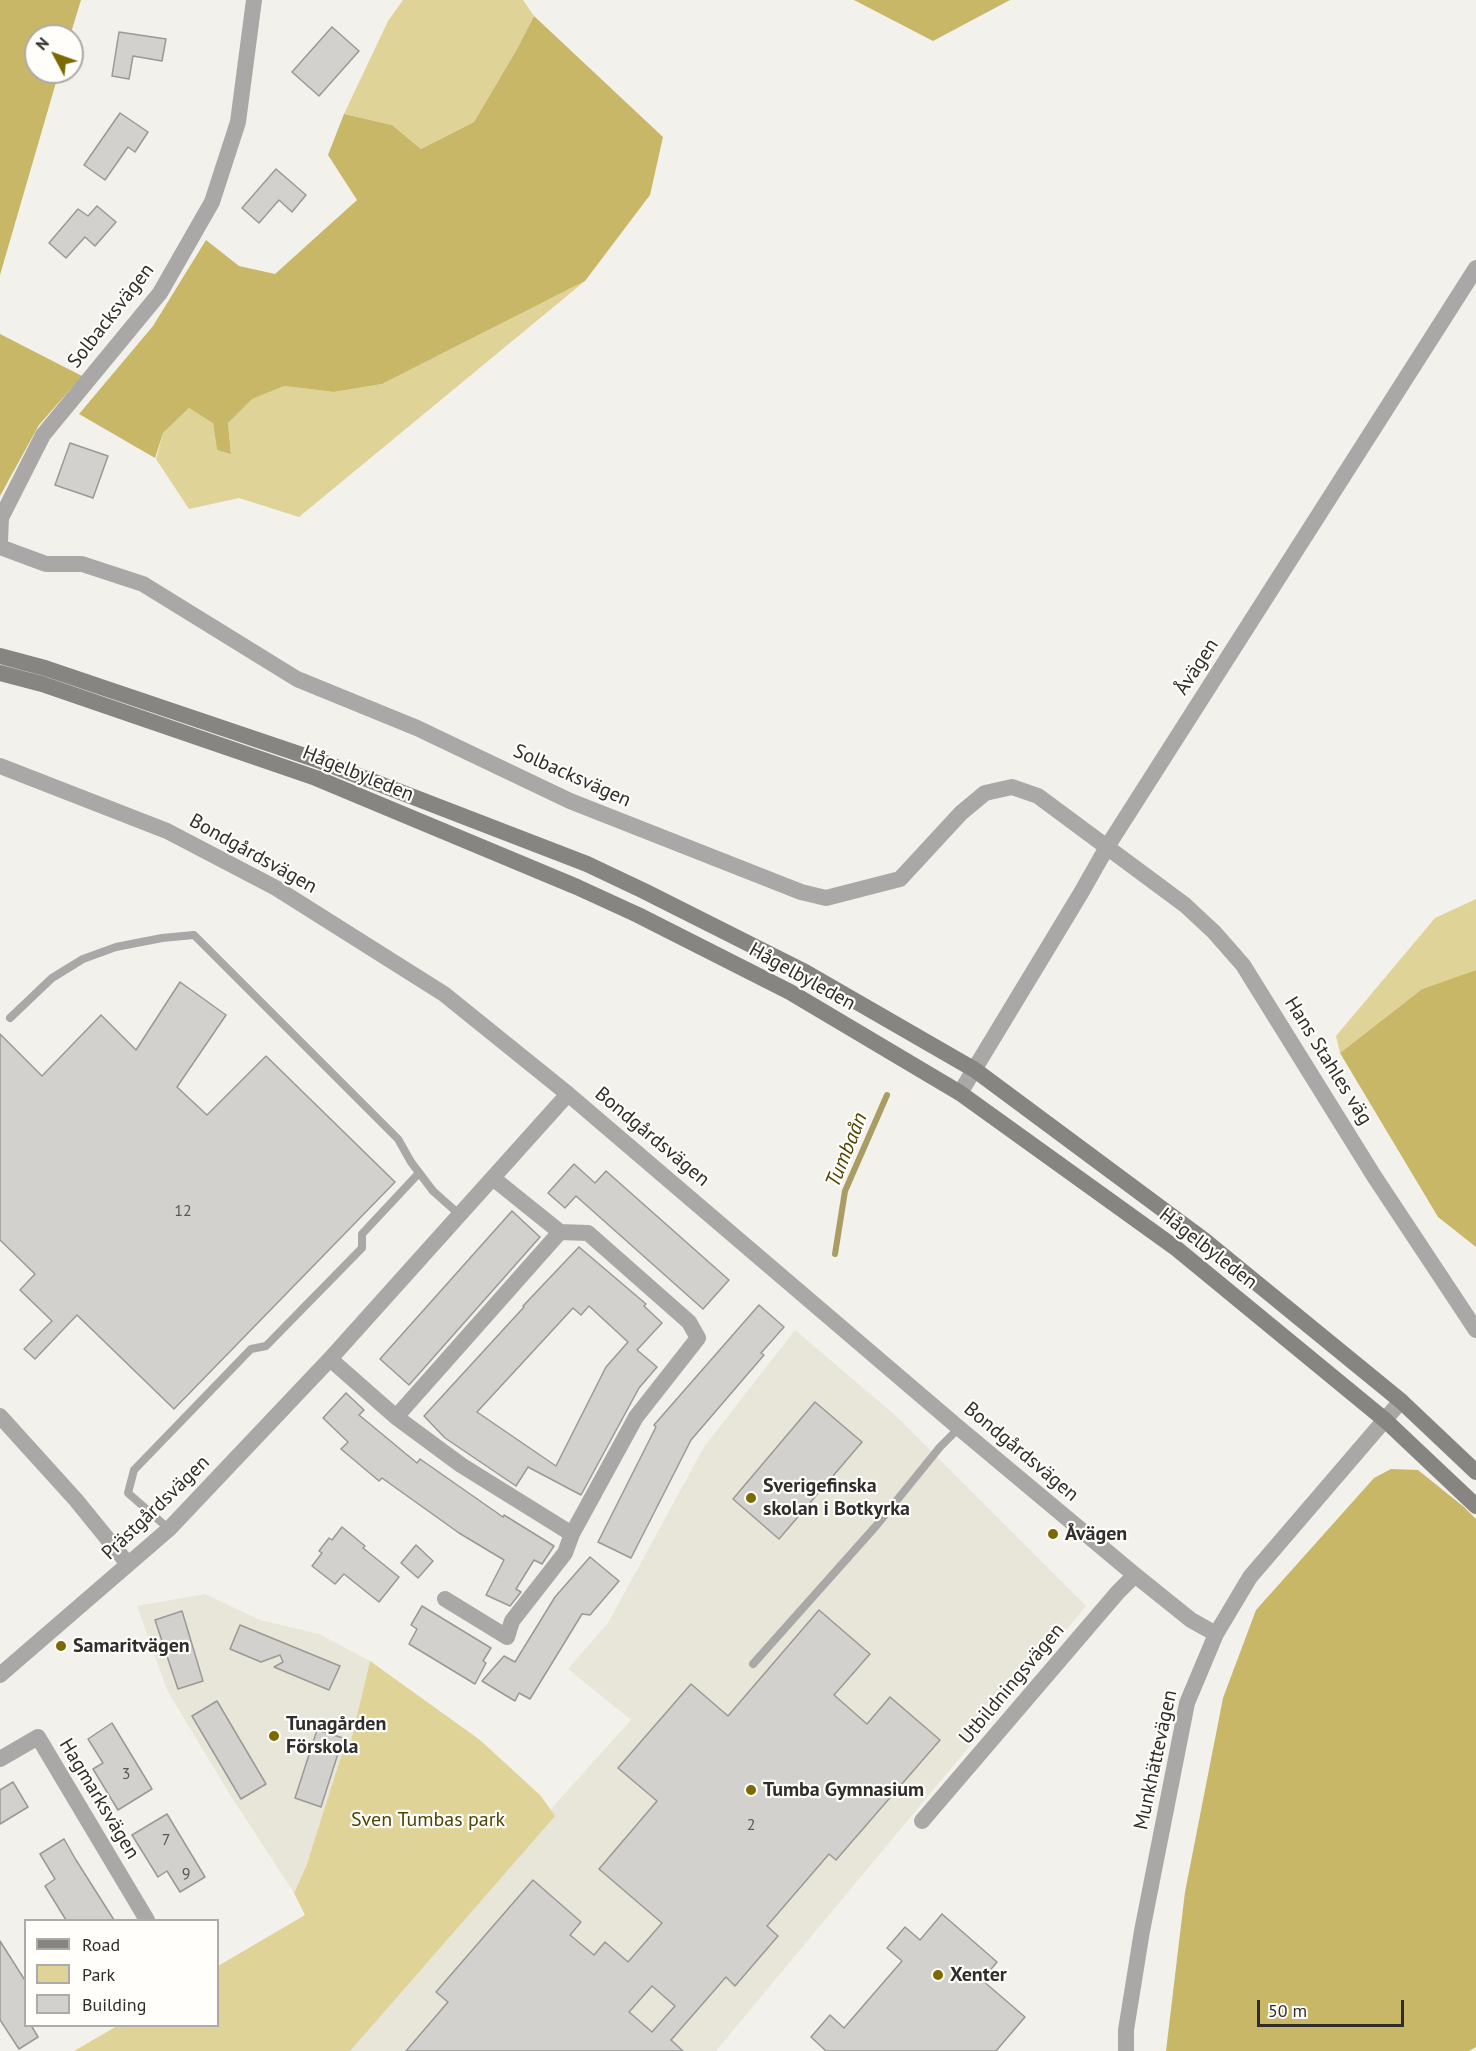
<!DOCTYPE html>
<meta charset="utf-8">
<style>
body{margin:0}
#map{position:relative;width:1476px;height:2051px;overflow:hidden;background:#f2f1ec;font-family:"PT Sans",sans-serif}
canvas{display:block}
.legend{position:absolute;left:24px;top:1919px;width:195px;height:108px;box-sizing:border-box;background:#fffefb;border:2px solid #acaba9;margin:0;padding:8px 10px;list-style:none;font-size:18px;color:#2f2e2d}
.legend li{display:flex;align-items:center;gap:12px;height:30px}
.legend b{width:30px;border:2px solid #acaba9}
.north{position:absolute;left:24px;top:24px;width:60px;height:60px;box-sizing:border-box;background:#fffefb;border:2px solid #acaba9;border-radius:50%;rotate:311deg;font-size:16px;font-weight:700;line-height:24px;text-align:center;color:#2f2e2d}
.north::after{content:'';display:block;margin:auto;width:21px;height:27px;background:#7c6a01;clip-path:polygon(50% 0,100% 100%,50% 72%,0 100%)}
.scale{position:absolute;left:1257px;top:2000px;width:147px;height:27px;box-sizing:border-box;border:3px solid #2f2e2d;border-top:0;padding-left:8px;font-size:18px;line-height:21px;white-space:nowrap;color:#2f2e2d;-webkit-text-stroke:4px #fffefb;paint-order:stroke}
</style>
<div id="map">
<canvas width="1476" height="2051"></canvas>
<ul class="legend">
<li><b style="height:8px;background:#868582"></b>Road</li>
<li><b style="height:16px;background:#e0d398"></b>Park</li>
<li><b style="height:16px;background:#d2d1cd"></b>Building</li>
</ul>
<div class="north">N</div>
<div class="scale">50 m</div>
</div>
<script>
const context = document.querySelector('canvas').getContext('2d');
context.lineJoin = 'round';
function paint(path, color) { context.fillStyle = color; context.fill(path, 'evenodd'); }
const toPath = rows => new Path2D(rows.map(r => 'M' + r).join(''));
function stroke(path, color, width, dash) { context.strokeStyle = color; context.lineWidth = width; context.lineCap = dash ? 'butt' : 'round'; context.setLineDash(dash || []); context.stroke(path); }
function label(font, color, halo, rows, align = 'center') {
  context.font = font + ' "PT Sans",sans-serif'; context.lineWidth = 4.5; context.setLineDash([]); context.textBaseline = 'middle'; context.strokeStyle = halo; context.fillStyle = color; for (const [text, x, y, turn = 0] of rows) {
    context.save(); context.translate(x, y); context.rotate((+turn || 0) * Math.PI / 180); context.textAlign = isNaN(turn) ? turn : align; if (halo) context.strokeText(text, 0, 0); context.fillText(text, 0, 0); context.restore();
  }
}
paint(toPath([
 [795,1330,896,1416,1086,1606,716,2051,317,2051,495,1871,631,1720,568,1669,608,1623,704,1447],
 [205,1594,260,1620,319,1634,370,1661,341,1783,294,1893,229,1793,167,1690,137,1606]
]), '#e8e5d9');
paint(toPath([
 [403,0,523,0,534,16,517,49,474,122,421,149,392,125,344,114,388,21],
 [585,281,299,517,239,498,189,509,156,459,163,433,189,408,213,422,217,450,231,453,228,423,251,399,284,386,334,392,382,384],
 [1476,899,1476,970,1422,989,1340,1053,1336,1036,1435,918],
 [370,1661,480,1740,541,1796,555,1816,350,2051,74,2051,117,2026,218,2026,218,1966,305,1915,294,1893,307,1864,346,1741,350,1745]
]), '#e0d398');
paint(toPath([
 [0,0,81,0,70,36,36,36,36,72,59,72,0,275],
 [854,0,1010,0,933,41],
 [534,16,663,137,650,195,585,281,382,384,334,392,284,386,252,399,228,423,231,454,217,450,213,423,189,408,163,433,155,458,79,414,153,326,206,240,239,266,275,274,357,200,328,155,344,114,392,125,421,149,474,122,517,49],
 [0,334,82,376,39,425,0,496],
 [1476,970,1476,1247,1438,1217,1340,1053,1422,989],
 [1391,1469,1418,1470,1464,1507,1476,1519,1476,2047,1469,2051,1166,2051,1185,1892,1223,1698,1256,1610,1374,1478]
]), '#c9b768');
stroke(toPath([
 [835,1254,845,1191,887,1095]
]), '#a99d64', 6);
const building = toPath([
 [332,27,359,51,319,96,292,72,332,27],
 [119,32,166,39,162,61,133,56,129,79,112,76,119,32],
 [120,113,148,132,135,152,128,147,105,180,84,165,120,113],
 [276,169,306,195,292,212,279,200,259,223,242,208,276,169],
 [97,206,116,222,95,246,85,237,66,258,49,243,78,209,88,216,97,206],
 [70,443,108,456,93,498,55,485,70,443],
 [180,982,226,1015,177,1087,207,1115,266,1056,395,1182,174,1409,77,1315,35,1359,24,1349,52,1321,20,1290,35,1274,0,1240,0,1034,42,1076,101,1015,136,1050,180,982],
 [574,1164,595,1183,606,1171,729,1280,703,1309,576,1196,565,1208,548,1193,574,1164],
 [512,1211,540,1237,409,1385,380,1359,512,1211],
 [579,1247,646,1304,644,1306,662,1323,637,1350,657,1367,639,1388,581,1495,528,1467,516,1486,445,1438,424,1416,524,1307,523,1306,579,1247],
 [589,1306,628,1342,606,1367,556,1466,477,1412,573,1308,581,1315,589,1306],
 [759,1305,784,1327,761,1353,764,1355,691,1440,631,1558,598,1542,656,1427,654,1425,759,1305],
 [346,1393,364,1410,359,1415,417,1463,420,1459,503,1517,504,1515,554,1546,542,1564,534,1560,516,1589,521,1592,510,1606,486,1595,504,1560,459,1533,382,1478,379,1481,341,1449,348,1442,323,1418,346,1393],
 [815,1402,862,1442,779,1539,733,1499,815,1402],
 [342,1527,365,1546,363,1548,399,1577,379,1602,344,1574,335,1584,312,1566,322,1553,319,1551,329,1538,332,1540,342,1527],
 [416,1545,433,1561,418,1578,401,1563,416,1545],
 [590,1557,619,1581,590,1615,582,1614,530,1699,519,1693,515,1701,482,1681,504,1656,515,1662,555,1597,590,1557],
 [422,1606,491,1648,483,1661,486,1663,475,1684,409,1644,417,1629,411,1625,422,1606],
 [819,1610,870,1654,834,1695,867,1724,890,1697,940,1740,836,1860,829,1854,767,1926,778,1936,735,1986,726,1977,671,2040,683,2051,406,2051,448,2002,436,1992,533,1880,581,1922,570,1935,594,1955,605,1942,628,1962,662,1923,599,1869,657,1801,618,1768,691,1684,728,1716,819,1610],
 [652,1986,675,2006,652,2032,629,2012,652,1986],
 [182,1611,203,1681,178,1689,155,1620,182,1611],
 [240,1625,340,1666,329,1690,274,1667,283,1662,280,1655,261,1662,230,1649,240,1625],
 [217,1701,266,1784,241,1799,192,1716,217,1701],
 [112,1723,152,1789,118,1810,93,1769,103,1763,88,1739,112,1723],
 [317,1730,343,1738,321,1807,295,1798,317,1730],
 [13,1782,28,1807,0,1824,0,1790,13,1782],
 [167,1814,205,1877,180,1892,167,1871,158,1877,132,1835,167,1814],
 [64,1839,76,1860,114,1920,66,1920,45,1886,55,1879,40,1854,64,1839],
 [942,1914,997,1962,982,1980,1025,2017,996,2051,826,2051,811,2037,830,2015,844,2028,902,1961,887,1948,905,1927,920,1940,942,1914],
 [0,1941,26,1982,26,2025,31,2025,38,2037,19,2049,0,2020,0,1941]
]);
paint(building, '#d2d1cd');
stroke(building, '#9a9995', 1.5);
stroke(toPath([
 [10,1018,52,978,83,959,116,947,162,938,194,935,398,1139,411,1162,433,1191,460,1215],
 [169,1529,128,1493,134,1470,251,1349,266,1346,362,1248,362,1234,419,1173],
 [753,1664,876,1526,940,1447,959,1428]
]), '#a9a8a6', 8);
stroke(toPath([
 [0,542,1,518,43,435,160,293,212,202,238,122,254,0],
 [0,547,46,564,82,564,143,584,297,679,417,728,570,801,801,892,826,898,900,879,961,813,985,793,1012,787,1038,796,1185,905,1214,932,1243,965,1374,1176,1476,1330],
 [0,766,167,831,276,888,444,994,568,1094,959,1428,1135,1575,1191,1620,1216,1634],
 [960,1093,1081,893,1107,847,1476,268],
 [330,1359,396,1417,461,1465,572,1534],
 [0,1416,76,1500,128,1564],
 [396,1417,560,1232],
 [445,1599,507,1637,512,1621,565,1553,572,1534,636,1417,698,1338,689,1322,588,1233,560,1232,494,1179],
 [0,1675,169,1529,330,1359,568,1094],
 [0,1759,38,1737,147,1920],
 [922,1821,1118,1592,1135,1575],
 [1126,2051,1126,2030,1142,1931,1187,1703,1216,1634,1250,1577,1401,1401]
]), '#a9a8a6', 16);
stroke(toPath([
 [0,656,45,668,320,761,587,864,644,891,805,972,975,1070,1204,1240,1401,1401,1476,1472],
 [0,673,42,684,316,778,577,887,638,915,790,992,960,1093,1177,1249,1385,1420,1476,1506]
]), '#868582', 16);
for (const [x, y, r, color] of [
 [751,1498,6,"#7c6a01"],
 [1053,1534,6,"#7c6a01"],
 [61,1646,6,"#7c6a01"],
 [274,1736,6,"#7c6a01"],
 [751,1790,6,"#7c6a01"],
 [938,1975,6,"#7c6a01"]
]) { const dot = new Path2D(); dot.arc(x, y, r, 0, 2 * Math.PI); context.fillStyle = color; context.fill(dot); stroke(dot, '#fffefb', 2); }
label('16px', '#585755', null, [
 ["12",183,1211],
 ["3",126,1774],
 ["2",751,1825],
 ["7",166,1840],
 ["9",186,1874]
]);
label('20px', '#2f2e2d', '#fffefb', [
 ["Solbacksvägen",111,316,-52],
 ["Åvägen",1197,667,-57],
 ["Hågelbyleden",358,774,22],
 ["Solbacksvägen",572,776,24],
 ["Bondgårdsvägen",253,854,29],
 ["Hågelbyleden",802,977,29],
 ["Hans Stahles väg",1328,1061,58],
 ["Bondgårdsvägen",652,1137,40],
 ["Hågelbyleden",1208,1249,38],
 ["Bondgårdsvägen",1021,1452,40],
 ["Prästgårdsvägen",156,1508,-44],
 ["Utbildningsvägen",1012,1684,-50],
 ["Munkhättevägen",1156,1760,-78],
 ["Hagmarksvägen",99,1799,59]
]);
label('bold 20px', '#2f2e2d', '#fffefb', [
 ["Sverigefinska",763,1486],
 ["skolan i Botkyrka",763,1509],
 ["Åvägen",1065,1534],
 ["Samaritvägen",73,1646],
 ["Tunagården",286,1724],
 ["Förskola",286,1747],
 ["Tumba Gymnasium",763,1790],
 ["Xenter",950,1975]
], 'left');
label('20px', '#4f4300', '#fffefb', [
 ["Sven Tumbas park",428,1820]
]);
label('italic 21px', '#504401', '#fffefb', [
 ["Tumbaån",847,1150,-68]
]);
</script>
